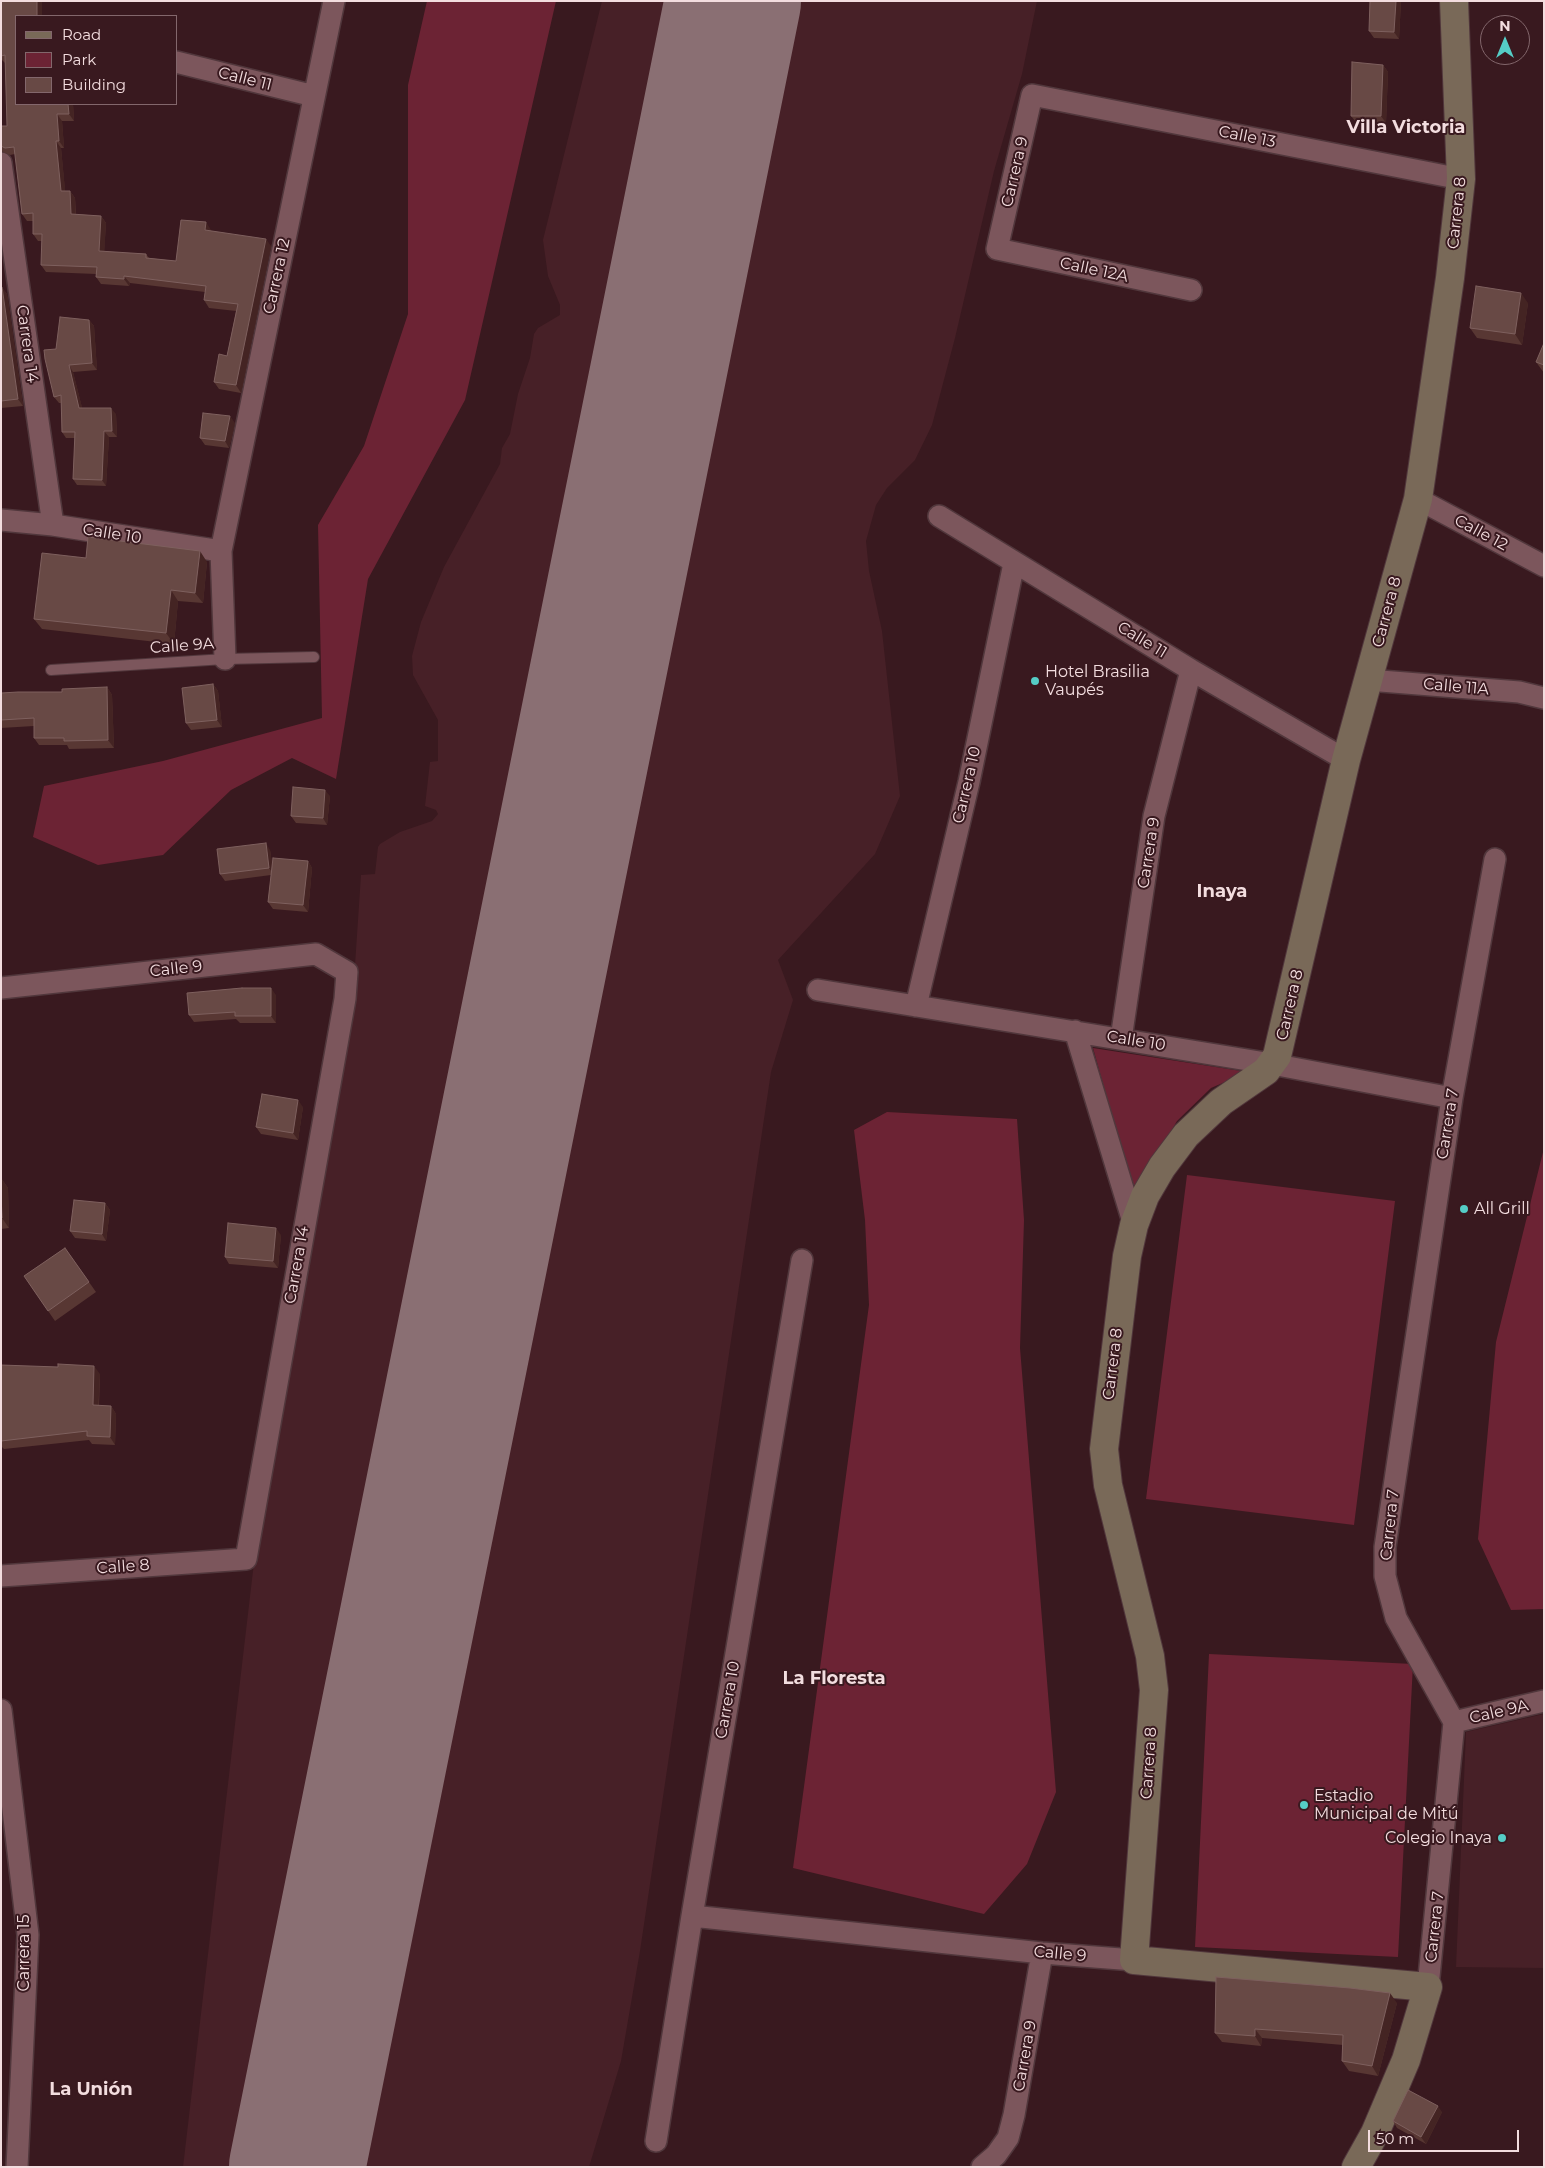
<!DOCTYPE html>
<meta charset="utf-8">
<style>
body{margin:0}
#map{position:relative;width:1545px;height:2168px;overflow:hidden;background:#39191f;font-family:Montserrat,sans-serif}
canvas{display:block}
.frame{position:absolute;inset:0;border:2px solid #f3dddf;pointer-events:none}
.legend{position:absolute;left:15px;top:15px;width:162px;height:90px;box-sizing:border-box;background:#39191f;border:1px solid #83676c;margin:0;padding:6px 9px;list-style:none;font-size:15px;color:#f3dddf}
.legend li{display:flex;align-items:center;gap:10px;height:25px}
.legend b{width:25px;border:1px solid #83676c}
.north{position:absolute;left:1480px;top:15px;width:50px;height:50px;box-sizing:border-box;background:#39191f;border:1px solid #83676c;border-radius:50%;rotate:0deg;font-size:14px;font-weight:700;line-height:20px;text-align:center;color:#f3dddf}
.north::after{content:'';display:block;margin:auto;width:18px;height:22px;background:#55cdc6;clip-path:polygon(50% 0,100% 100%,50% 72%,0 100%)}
.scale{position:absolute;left:1368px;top:2130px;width:151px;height:22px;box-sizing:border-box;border:2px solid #f3dddf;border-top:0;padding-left:6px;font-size:15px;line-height:18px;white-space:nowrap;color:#f3dddf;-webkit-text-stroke:4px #39191f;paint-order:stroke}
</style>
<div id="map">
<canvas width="1545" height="2168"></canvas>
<div class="frame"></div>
<ul class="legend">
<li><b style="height:6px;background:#796958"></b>Road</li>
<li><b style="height:14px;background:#6c2334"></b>Park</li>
<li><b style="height:14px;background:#684945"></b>Building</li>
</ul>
<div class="north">N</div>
<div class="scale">50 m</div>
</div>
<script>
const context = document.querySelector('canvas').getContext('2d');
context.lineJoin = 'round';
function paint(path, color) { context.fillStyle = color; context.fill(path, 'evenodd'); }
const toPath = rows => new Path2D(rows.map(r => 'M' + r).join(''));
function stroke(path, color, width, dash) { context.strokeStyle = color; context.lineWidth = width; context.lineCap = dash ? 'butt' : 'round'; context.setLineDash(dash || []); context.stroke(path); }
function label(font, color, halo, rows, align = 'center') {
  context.font = font + ' Montserrat,sans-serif'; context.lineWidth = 4; context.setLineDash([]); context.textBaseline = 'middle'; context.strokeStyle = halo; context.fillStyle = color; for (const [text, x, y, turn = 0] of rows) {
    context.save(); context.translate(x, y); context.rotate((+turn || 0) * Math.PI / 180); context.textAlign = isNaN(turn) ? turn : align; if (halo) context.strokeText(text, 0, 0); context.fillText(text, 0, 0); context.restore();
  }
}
paint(toPath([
 [602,1,1037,1,1022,74,994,171,955,338,932,425,915,460,887,488,876,505,866,541,869,571,882,631,900,796,875,854,778,960,793,1000,771,1072,640,1951,621,2061,589,2167,183,2167,255,1554,323,1159,355,965,361,875,375,874,378,847,380,844,400,832,432,821,438,814,436,810,425,806,430,762,438,761,438,720,413,675,412,656,421,622,444,567,500,464,502,448,510,434,518,394,530,358,534,334,538,328,560,315,560,305,548,276,543,240],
 [1544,1714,1544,1968,1456,1967,1466,1732]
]), '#472027');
paint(toPath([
 [427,1,556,1,465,400,368,579,336,779,292,758,231,790,163,855,98,865,33,837,44,786,163,761,322,718,318,525,364,446,408,314,408,85],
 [1093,1048,1248,1072,1211,1088,1177,1121,1134,1195],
 [887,1112,1017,1119,1024,1220,1020,1348,1056,1792,1027,1864,984,1914,793,1868,869,1305,865,1220,854,1130],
 [1544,1148,1544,1609,1511,1610,1478,1539,1496,1342],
 [1187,1175,1395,1201,1354,1525,1146,1499],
 [1209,1654,1413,1664,1398,1957,1195,1947]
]), '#6c2334');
stroke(toPath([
 [297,2167,733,1]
]), '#8a6f73', 136);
const lane = toPath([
 [51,670,225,659,314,657]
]);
const street = toPath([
 [176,62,314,96],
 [1,163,53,525],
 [1191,290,997,249,1032,95,1461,179],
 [1418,499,1544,566],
 [939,516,1191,670,1346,760],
 [1,520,53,525,221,551],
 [225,659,221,551,334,1],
 [1368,680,1519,692,1544,698],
 [1,988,316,954,347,972,345,999,246,1559,1,1576],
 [818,990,1272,1064,1452,1098],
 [916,1006,969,782,1014,563],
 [1075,1031,1134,1225],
 [1121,1039,1154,816,1191,670],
 [1,1710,28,1935,17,2167],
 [1454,1722,1544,1701],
 [692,1916,1042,1953,1134,1960],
 [1428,1987,1454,1722,1396,1618,1385,1576,1385,1547,1452,1098,1495,859],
 [656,2141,692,1916,802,1260],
 [982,2167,996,2155,1008,2138,1014,2115,1042,1953]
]);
const secondary = toPath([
 [1356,2167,1375,2133,1406,2060,1428,1987,1134,1960,1154,1690,1150,1656,1108,1485,1104,1449,1127,1256,1134,1225,1145,1196,1162,1167,1186,1135,1221,1102,1266,1071,1277,1056,1346,760,1418,499,1450,278,1461,179,1454,1]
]);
stroke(lane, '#51373c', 12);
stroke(street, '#51373c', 24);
stroke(secondary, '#51373c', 30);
stroke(lane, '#7c565c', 10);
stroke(street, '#7c565c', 21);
stroke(secondary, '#796958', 28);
paint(toPath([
 [1,1,42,1,42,16,16,16,16,104,73,104,74,121,62,121,64,148,61,148,65,191,70,191,75,198,76,214,101,216,106,223,104,252,146,254,149,258,176,261,211,230,211,231,271,246,241,393,219,389,214,382,227,356,236,311,209,308,204,300,205,292,130,283,129,286,101,284,96,277,96,274,46,272,41,265,42,241,38,241,33,234,33,221,27,221,22,214,15,154,10,155,1,151,1,126,7,126,5,63,1,59],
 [1401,1,1399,39,1374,38,1369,31],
 [1383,65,1388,72,1386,123,1356,122,1351,116],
 [1,287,7,294,23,406,1,408],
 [1528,303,1522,345,1477,338,1470,328],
 [89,320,94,326,97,370,73,372,82,408,116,414,117,437,109,437,106,486,77,485,73,479,75,438,66,438,62,432,61,403,59,403,54,397,56,349],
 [1544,343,1544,373,1536,362],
 [235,423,229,448,205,445,200,438],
 [86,558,207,562,203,603,178,601,174,644,42,629,34,619],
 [213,684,218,691,222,727,191,730,186,723],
 [107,687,112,695,114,748,69,749,67,745,39,745,34,738,34,726,1,728,1,693,62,692],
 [330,796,327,825,296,823,291,816],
 [270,850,272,864,308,861,312,868,308,912,273,909,268,902,271,875,225,881,220,874],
 [276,995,276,1023,240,1023,236,1019,194,1022,189,1015],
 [303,1107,298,1140,261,1134,256,1127],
 [1,1178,8,1188,9,1228,1,1229],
 [105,1203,110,1210,106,1241,75,1238,70,1231],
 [281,1235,278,1268,229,1264,225,1257],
 [65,1248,96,1292,55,1321,24,1276],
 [1,1365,100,1374,99,1406,111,1406,116,1414,115,1445,92,1444,89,1440,4,1449,1,1446],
 [1397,2003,1378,2076,1349,2071,1342,2061,1343,2045,1262,2038,1261,2046,1222,2042,1215,2033],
 [1442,2112,1426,2144,1397,2128,1393,2121]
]), '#583733');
paint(toPath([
 [37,1,42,1,42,16,37,16],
 [1396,1,1401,1,1399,39,1394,32],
 [1383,65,1388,72,1386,123,1381,116],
 [68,104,73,104,74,121,69,114],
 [57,114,62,121,64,148,59,141],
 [56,141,61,148,66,199,61,191],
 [70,191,75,198,76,221,71,214],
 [101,216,106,223,104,258,99,251],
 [206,222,211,230,210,237,205,230],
 [266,239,271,246,241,393,236,385],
 [124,276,130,283,129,286,124,279],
 [2,287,7,294,23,406,18,399],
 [1521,293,1528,303,1522,345,1515,334],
 [89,320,94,326,97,370,92,363],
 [69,365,73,372,84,415,79,408],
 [111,408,116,414,117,437,112,431],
 [230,416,235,423,229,448,225,441],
 [104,431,109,437,106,486,102,480],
 [200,551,207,562,203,603,195,593],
 [171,590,178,601,174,644,166,633],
 [213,684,218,691,222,727,217,720],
 [107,687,112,695,114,748,108,740],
 [325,790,330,796,327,825,323,818],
 [266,843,270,850,274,875,269,868],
 [308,861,312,868,308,912,303,905],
 [271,988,276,995,276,1023,271,1016],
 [298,1100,303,1107,298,1140,293,1133],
 [1,1178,8,1188,9,1228,2,1218],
 [105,1203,110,1210,106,1241,102,1234],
 [276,1228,281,1235,278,1268,273,1261],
 [94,1366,100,1374,98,1414,93,1405],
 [111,1406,116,1414,115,1445,110,1437],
 [1390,1993,1397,2003,1378,2076,1372,2066],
 [1255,2029,1262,2038,1261,2046,1255,2036],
 [1438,2106,1442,2112,1426,2144,1421,2137]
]), '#442423');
const building = toPath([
 [1,1,37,1,37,16,16,16,16,104,68,104,69,114,57,114,59,141,56,141,61,191,70,191,71,214,101,216,99,251,146,254,146,258,176,261,181,220,206,222,205,230,266,239,236,385,214,382,219,354,227,356,238,304,204,300,206,286,124,276,124,279,96,277,97,267,41,265,42,234,33,234,33,213,22,214,14,147,5,148,1,146,1,126,7,126,5,55,1,56,1,1],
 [1370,1,1396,1,1394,32,1369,31,1370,1],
 [1352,62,1383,65,1381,116,1351,116,1352,62],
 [1476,286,1521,293,1515,334,1470,328,1476,286],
 [1,287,2,287,18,399,1,401,1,287],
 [60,317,89,320,92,363,69,365,79,408,111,408,112,431,104,431,102,480,73,479,75,432,62,432,61,395,54,397,45,359,44,350,56,349,60,317],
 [1544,343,1544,365,1536,362,1544,343],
 [203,413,230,416,225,441,200,438,203,413],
 [88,537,200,551,195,593,171,590,166,633,34,619,42,553,86,558,88,537],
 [213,684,217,720,186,723,182,688,213,684],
 [107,687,108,740,64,741,64,738,34,738,34,718,1,720,1,693,18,692,62,692,62,689,107,687],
 [293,787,325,790,323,818,291,816,293,787],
 [266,843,269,868,220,874,217,849,266,843],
 [273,858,308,861,303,905,268,902,273,858],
 [242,988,271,988,271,1016,235,1016,235,1012,189,1015,187,993,242,988],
 [262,1094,298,1100,293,1133,256,1127,262,1094],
 [1,1194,2,1218,1,1218,1,1194],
 [74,1200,105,1203,102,1234,70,1231,74,1200],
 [228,1223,276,1228,273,1261,225,1257,228,1223],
 [65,1248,89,1282,48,1311,24,1276,65,1248],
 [58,1364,94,1366,93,1405,111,1406,110,1437,87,1436,87,1431,1,1441,1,1365,58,1367,58,1364],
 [1216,1977,1350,1988,1390,1993,1372,2066,1342,2061,1343,2035,1255,2029,1255,2036,1215,2033,1216,1977],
 [1408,2090,1438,2106,1421,2137,1393,2121,1408,2090]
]);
paint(building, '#684945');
stroke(building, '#7e605e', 1);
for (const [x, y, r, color] of [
 [1035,681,5,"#55cdc6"],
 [1464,1209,5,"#55cdc6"],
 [1304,1805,5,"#55cdc6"],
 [1502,1838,5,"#55cdc6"]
]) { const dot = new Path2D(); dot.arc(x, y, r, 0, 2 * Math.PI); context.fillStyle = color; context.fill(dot); stroke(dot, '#39191f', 2); }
label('16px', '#f3dddf', '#39191f', [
 ["Calle 11",245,79,14],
 ["Calle 13",1247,137,11],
 ["Carrera 9",1015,172,-77],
 ["Carrera 8",1457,213,-84],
 ["Calle 12A",1094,270,12],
 ["Carrera 12",277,276,-78],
 ["Carrera 14",27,344,82],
 ["Calle 12",1481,533,28],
 ["Calle 10",112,534,9],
 ["Carrera 8",1387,612,-75],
 ["Calle 11",1142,640,31],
 ["Calle 9A",182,646,-4],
 ["Calle 11A",1456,687,5],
 ["Carrera 10",967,785,-77],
 ["Carrera 9",1149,853,-81],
 ["Calle 9",176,969,-6],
 ["Carrera 8",1290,1005,-77],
 ["Calle 10",1136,1041,9],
 ["Carrera 7",1448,1124,-81],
 ["Carrera 14",297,1265,-80],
 ["Carrera 8",1113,1364,-83],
 ["Carrera 7",1390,1525,-84],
 ["Calle 8",123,1567,-4],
 ["Carrera 10",728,1700,-80],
 ["Cale 9A",1499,1712,-13],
 ["Carrera 8",1149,1763,-86],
 ["Carrera 7",1435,1927,-84],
 ["Carrera 15",24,1953,-90],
 ["Calle 9",1060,1954,5],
 ["Carrera 9",1025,2056,-80]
]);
label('16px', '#f3dddf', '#39191f', [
 ["Hotel Brasilia",1045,672],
 ["Vaupés",1045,690],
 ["All Grill",1474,1209],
 ["Estadio",1314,1796],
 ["Municipal de Mitú",1314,1814],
 ["Colegio Inaya",1492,1838,"right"]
], 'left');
label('bold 18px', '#f3dddf', '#39191f', [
 ["Villa Victoria",1406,128],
 ["Inaya",1222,892],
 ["La Floresta",834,1679],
 ["La Unión",91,2090]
]);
</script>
